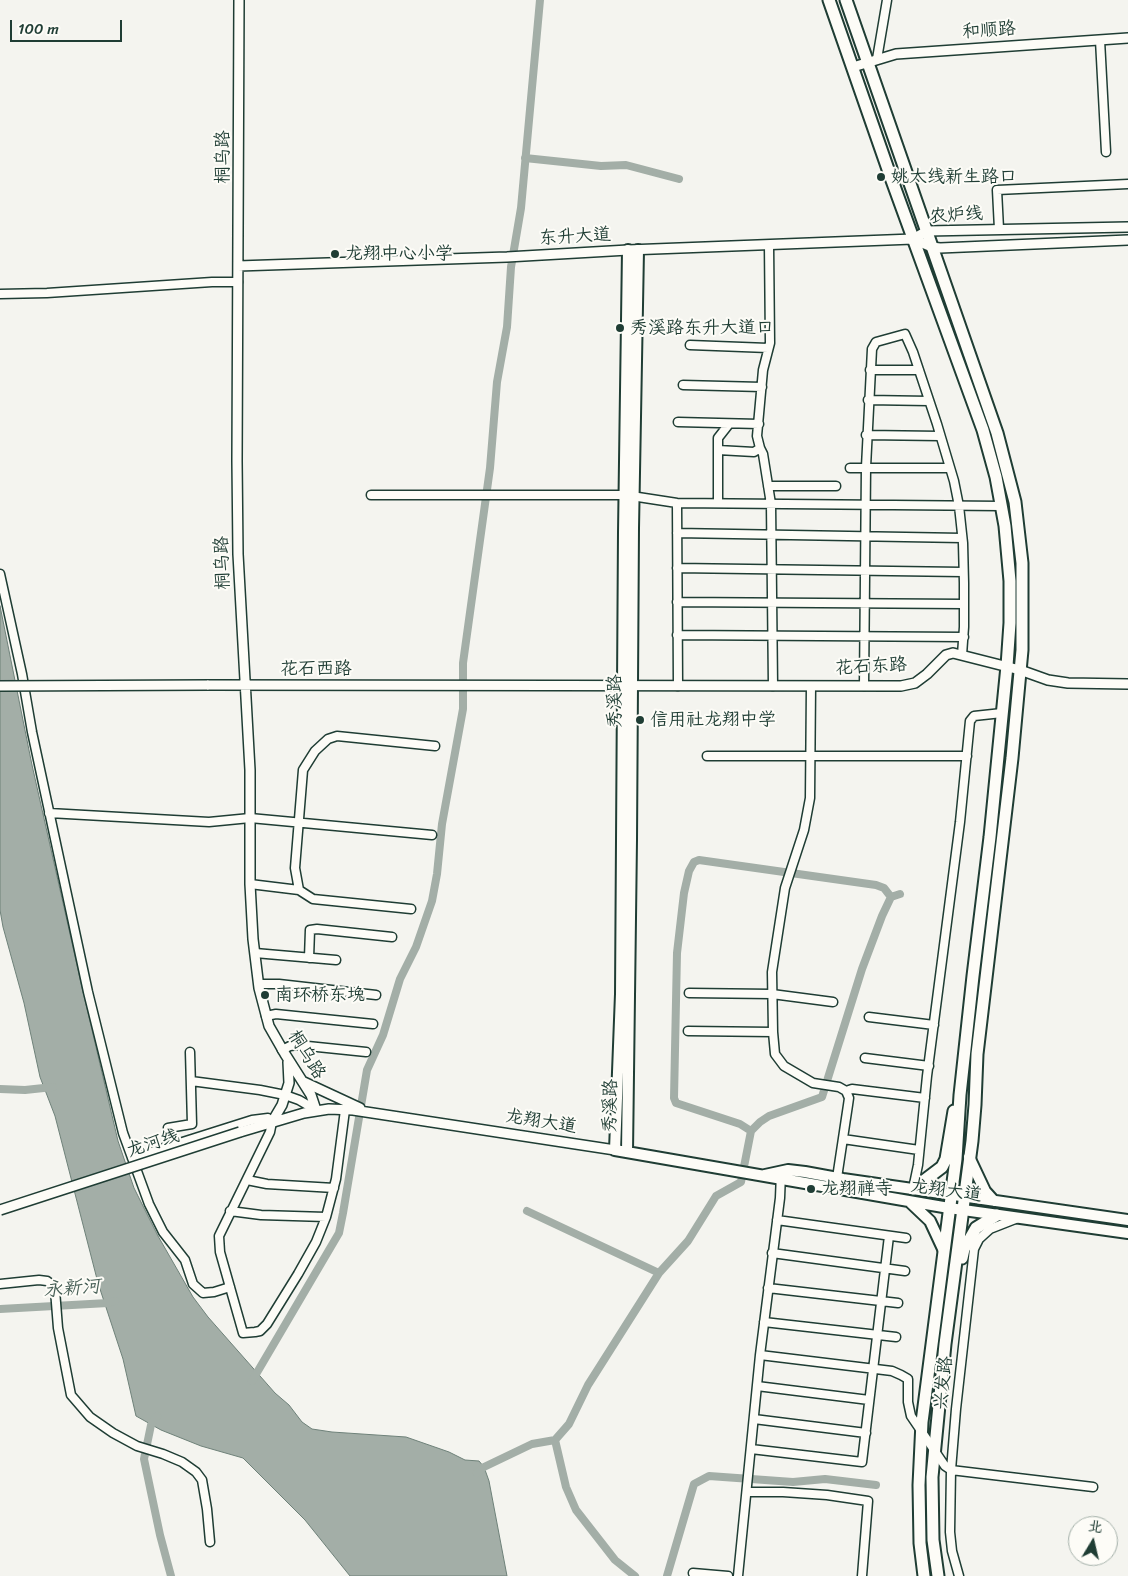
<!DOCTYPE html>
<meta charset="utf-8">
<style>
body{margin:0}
#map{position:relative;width:1128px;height:1576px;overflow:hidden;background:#f4f4ef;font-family:Sriracha,"LXGW WenKai TC",sans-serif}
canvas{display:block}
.north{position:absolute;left:1068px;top:1516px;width:50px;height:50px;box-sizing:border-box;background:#fdfcf7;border:1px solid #a4b0a9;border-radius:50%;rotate:9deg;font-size:14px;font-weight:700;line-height:20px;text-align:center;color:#1f3d34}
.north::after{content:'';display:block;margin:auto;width:18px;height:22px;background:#1f3d34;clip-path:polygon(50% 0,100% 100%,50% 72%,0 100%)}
.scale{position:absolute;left:10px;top:20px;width:112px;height:22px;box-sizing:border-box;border:2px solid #1f3d34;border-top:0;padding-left:6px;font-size:15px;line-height:18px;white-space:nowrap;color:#1f3d34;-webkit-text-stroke:4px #fdfcf7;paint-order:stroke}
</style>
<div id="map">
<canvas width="1128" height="1576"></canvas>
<div class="north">北</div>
<div class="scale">100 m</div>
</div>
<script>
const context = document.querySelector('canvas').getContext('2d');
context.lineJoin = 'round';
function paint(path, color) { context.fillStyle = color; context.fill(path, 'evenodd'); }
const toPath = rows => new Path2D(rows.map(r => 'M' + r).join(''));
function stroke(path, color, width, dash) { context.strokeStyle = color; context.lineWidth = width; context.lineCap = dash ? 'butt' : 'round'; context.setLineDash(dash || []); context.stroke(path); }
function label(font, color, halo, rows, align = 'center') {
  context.font = font + ' Sriracha,"LXGW WenKai TC",sans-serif'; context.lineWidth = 4; context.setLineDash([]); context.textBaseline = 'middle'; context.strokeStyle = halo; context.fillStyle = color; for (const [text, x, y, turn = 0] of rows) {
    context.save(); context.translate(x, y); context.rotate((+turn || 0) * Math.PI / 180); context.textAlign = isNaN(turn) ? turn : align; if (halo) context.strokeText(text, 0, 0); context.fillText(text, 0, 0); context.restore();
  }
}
const water = toPath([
 [0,606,32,765,81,983,118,1141,134,1188,158,1236,193,1297,208,1317,275,1393,289,1405,302,1422,312,1429,332,1432,406,1437,449,1452,465,1460,479,1461,484,1467,489,1481,507,1576,350,1576,305,1520,243,1458,201,1446,161,1430,136,1416,123,1359,98,1283,55,1116,40,1077,24,1003,3,927,0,910,0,606]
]);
paint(water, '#a3aea7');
stroke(water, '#6e8179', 1);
stroke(toPath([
 [525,158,601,166,626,165,679,179],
 [0,1089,25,1090,53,1087],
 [751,1131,740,1124,676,1103,674,1098,677,953,684,893,689,871,694,862,699,860,876,885,884,888,891,897],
 [527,1211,659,1273],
 [0,1309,108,1303,115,1301],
 [252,1381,339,1233,343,1213,367,1070,383,1035,400,979,416,947,432,901,437,874,442,824,463,709,463,663,490,468,497,382,507,327,511,267,521,208,540,0],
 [157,1416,151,1425,144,1459,160,1535,171,1576],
 [555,1440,566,1487,576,1510,615,1560,635,1576],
 [477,1473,484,1467,532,1444,555,1440,569,1424,588,1385,659,1273,688,1241,716,1196,741,1182,751,1131,760,1122,769,1116,822,1097,862,969,882,916,891,897,900,894],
 [667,1576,694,1484,709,1476,793,1482,825,1479,876,1485]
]), '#a3aea7', 8);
const minor = toPath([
 [1100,40,1106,152],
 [877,59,887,0],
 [999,229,997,190,1128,184],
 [769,245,770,343,763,370,757,436,760,448,763,454,771,504,773,686],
 [0,294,47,293,212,282,238,282],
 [690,345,768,348],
 [870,370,919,370],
 [683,385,762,387],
 [868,400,929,401],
 [678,422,759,424],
 [866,435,940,436],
 [718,450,754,452,760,448],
 [850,468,950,468],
 [768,486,836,486],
 [371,495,625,495,677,503,1001,506],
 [677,503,678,686],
 [718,503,718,438,729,424],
 [677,533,962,538],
 [677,568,963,572],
 [0,574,22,674,32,732,88,992,123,1133,149,1204,163,1232,185,1260,193,1284,203,1293,214,1292,230,1287],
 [677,602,964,604],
 [677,635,964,637],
 [811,686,810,798,804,830,785,888,772,972,773,1032,775,1054,784,1066,813,1083,839,1087,846,1091,849,1098,848,1105,837,1178],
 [864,686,866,467,872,349,876,342,905,334,913,352,937,424,954,481,959,506,963,543,964,583,964,627,962,655],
 [707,756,967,756],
 [49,813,209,822,250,818,432,835],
 [250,884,299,890],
 [411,909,313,899,299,890,295,868,303,770,315,751,328,739,337,736,435,746],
 [255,953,336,960],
 [309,958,310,930,317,929,392,937],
 [259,984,279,984,376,995],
 [689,993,772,994,833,1002],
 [266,1016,276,1014,373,1024],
 [869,1017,934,1025],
 [688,1031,773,1032],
 [282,1050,290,1046,298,1045,366,1052],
 [865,1058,929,1066],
 [191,1081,260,1090,285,1095,299,1100,316,1110],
 [846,1091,852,1089,925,1098],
 [168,1128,192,1124,190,1052],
 [843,1139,919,1150],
 [132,1158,252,1120,268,1118,272,1122,270,1132,219,1236,220,1252,243,1333,255,1332,260,1331,267,1324,298,1274,316,1242,326,1217,336,1179,345,1110],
 [247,1180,267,1184,334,1188],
 [913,1189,918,1165,927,1076,960,822,970,721,974,716,1002,713],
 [230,1211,261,1215,326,1217],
 [777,1220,906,1238],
 [772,1253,905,1271],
 [0,1284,39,1280,47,1281,51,1284,55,1290,58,1328,71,1395,90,1417,113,1433,137,1446,163,1454,182,1462,196,1472,202,1480,207,1509,210,1542],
 [768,1288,898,1303],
 [764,1322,896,1337],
 [760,1355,892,1371,901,1375,908,1379,908,1402,911,1416,945,1466,951,1470,1093,1487],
 [757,1386,869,1400],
 [754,1419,866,1433],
 [751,1449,862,1462,889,1236],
 [747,1492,783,1492,827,1495,868,1501,862,1576],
 [693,1573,728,1576],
 [738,1576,760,1355,780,1198,781,1173],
 [959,1576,952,1551,950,1532,951,1470,956,1409,974,1249,979,1239,990,1229,1018,1218]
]);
const tertiary = toPath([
 [239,0,237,461,238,554,250,770,250,884,253,939,259,988,269,1026,285,1054,311,1095,316,1110],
 [853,67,896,54,1128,38],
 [913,239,927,231,1128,227],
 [238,266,507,257,628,250,913,239,932,247,940,248,1128,240],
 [207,685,901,686,915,683,927,674,946,655,953,653,1020,670,1048,680,1068,683,1128,684],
 [304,1082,360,1108],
 [272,1122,282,1105,289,1083,288,1062],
 [240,1132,304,1113,329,1109,353,1110,615,1150]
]);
const secondary = toPath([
 [628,250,624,532,621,994,615,1150,949,1208,1128,1233],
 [627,1152,631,840,633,528,638,250],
 [969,1157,985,1191,994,1201],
 [765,1175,788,1170,805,1172,843,1179,1128,1220],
 [911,1203,930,1221,944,1251]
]);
const primary = toPath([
 [829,0,890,175,983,430,996,477,1005,526,1010,581,1010,623,1007,666,990,837,973,976,960,1095,956,1159,922,1422,919,1485,920,1543,924,1576],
 [846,0,997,433,1015,502,1022,563,1022,650,1012,758,977,1054,975,1105,972,1141,945,1344,932,1477,933,1540,938,1576],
 [913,1189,942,1167,946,1159,954,1111],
 [962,1258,964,1249,976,1228,997,1215]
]);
stroke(minor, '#1f3d34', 11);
stroke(tertiary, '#1f3d34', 12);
stroke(secondary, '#1f3d34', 14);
stroke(primary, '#1f3d34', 15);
stroke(minor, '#fdfcf7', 8);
stroke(tertiary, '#fdfcf7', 9);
stroke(secondary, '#fdfcf7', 10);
stroke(primary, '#fdfcf7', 11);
const tertiaryBridge = toPath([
 [0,686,207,685],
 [0,1210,240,1132]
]);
stroke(tertiaryBridge, '#1f3d34', 12, []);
stroke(tertiaryBridge, '#fdfcf7', 9);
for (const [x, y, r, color] of [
 [881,177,5,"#1f3d34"],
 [335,254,5,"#1f3d34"],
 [620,328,5,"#1f3d34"],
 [640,720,5,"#1f3d34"],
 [265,995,5,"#1f3d34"],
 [811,1189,5,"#1f3d34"]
]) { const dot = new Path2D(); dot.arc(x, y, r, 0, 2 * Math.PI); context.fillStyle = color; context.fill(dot); stroke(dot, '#fdfcf7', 2); }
label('18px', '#1f3d34', '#fdfcf7', [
 ["和顺路",989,31,-4],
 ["桐乌路",223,157,-90],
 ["农炉线",956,216,-4],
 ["东升大道",575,237,-3],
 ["桐乌路",223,563,-92],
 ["花石东路",871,667,-3],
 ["花石西路",316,669],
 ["秀溪路",615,701,-90],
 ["桐乌路",306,1055,58],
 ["秀溪路",611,1106,-89],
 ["龙翔大道",541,1122,9],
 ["龙河线",153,1144,-18],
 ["龙翔大道",946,1191,8],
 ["兴发路",944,1383,-84]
]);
label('18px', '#1f3d34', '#fdfcf7', [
 ["姚太线新生路口",891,177],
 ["龙翔中心小学",345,254],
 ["秀溪路东升大道口",630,328],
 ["信用社龙翔中学",650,720],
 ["南环桥东堍",275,995],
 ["龙翔禅寺",821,1189]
], 'left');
label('italic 19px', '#475f56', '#fdfcf7', [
 ["永新河",72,1289,-4]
]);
</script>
